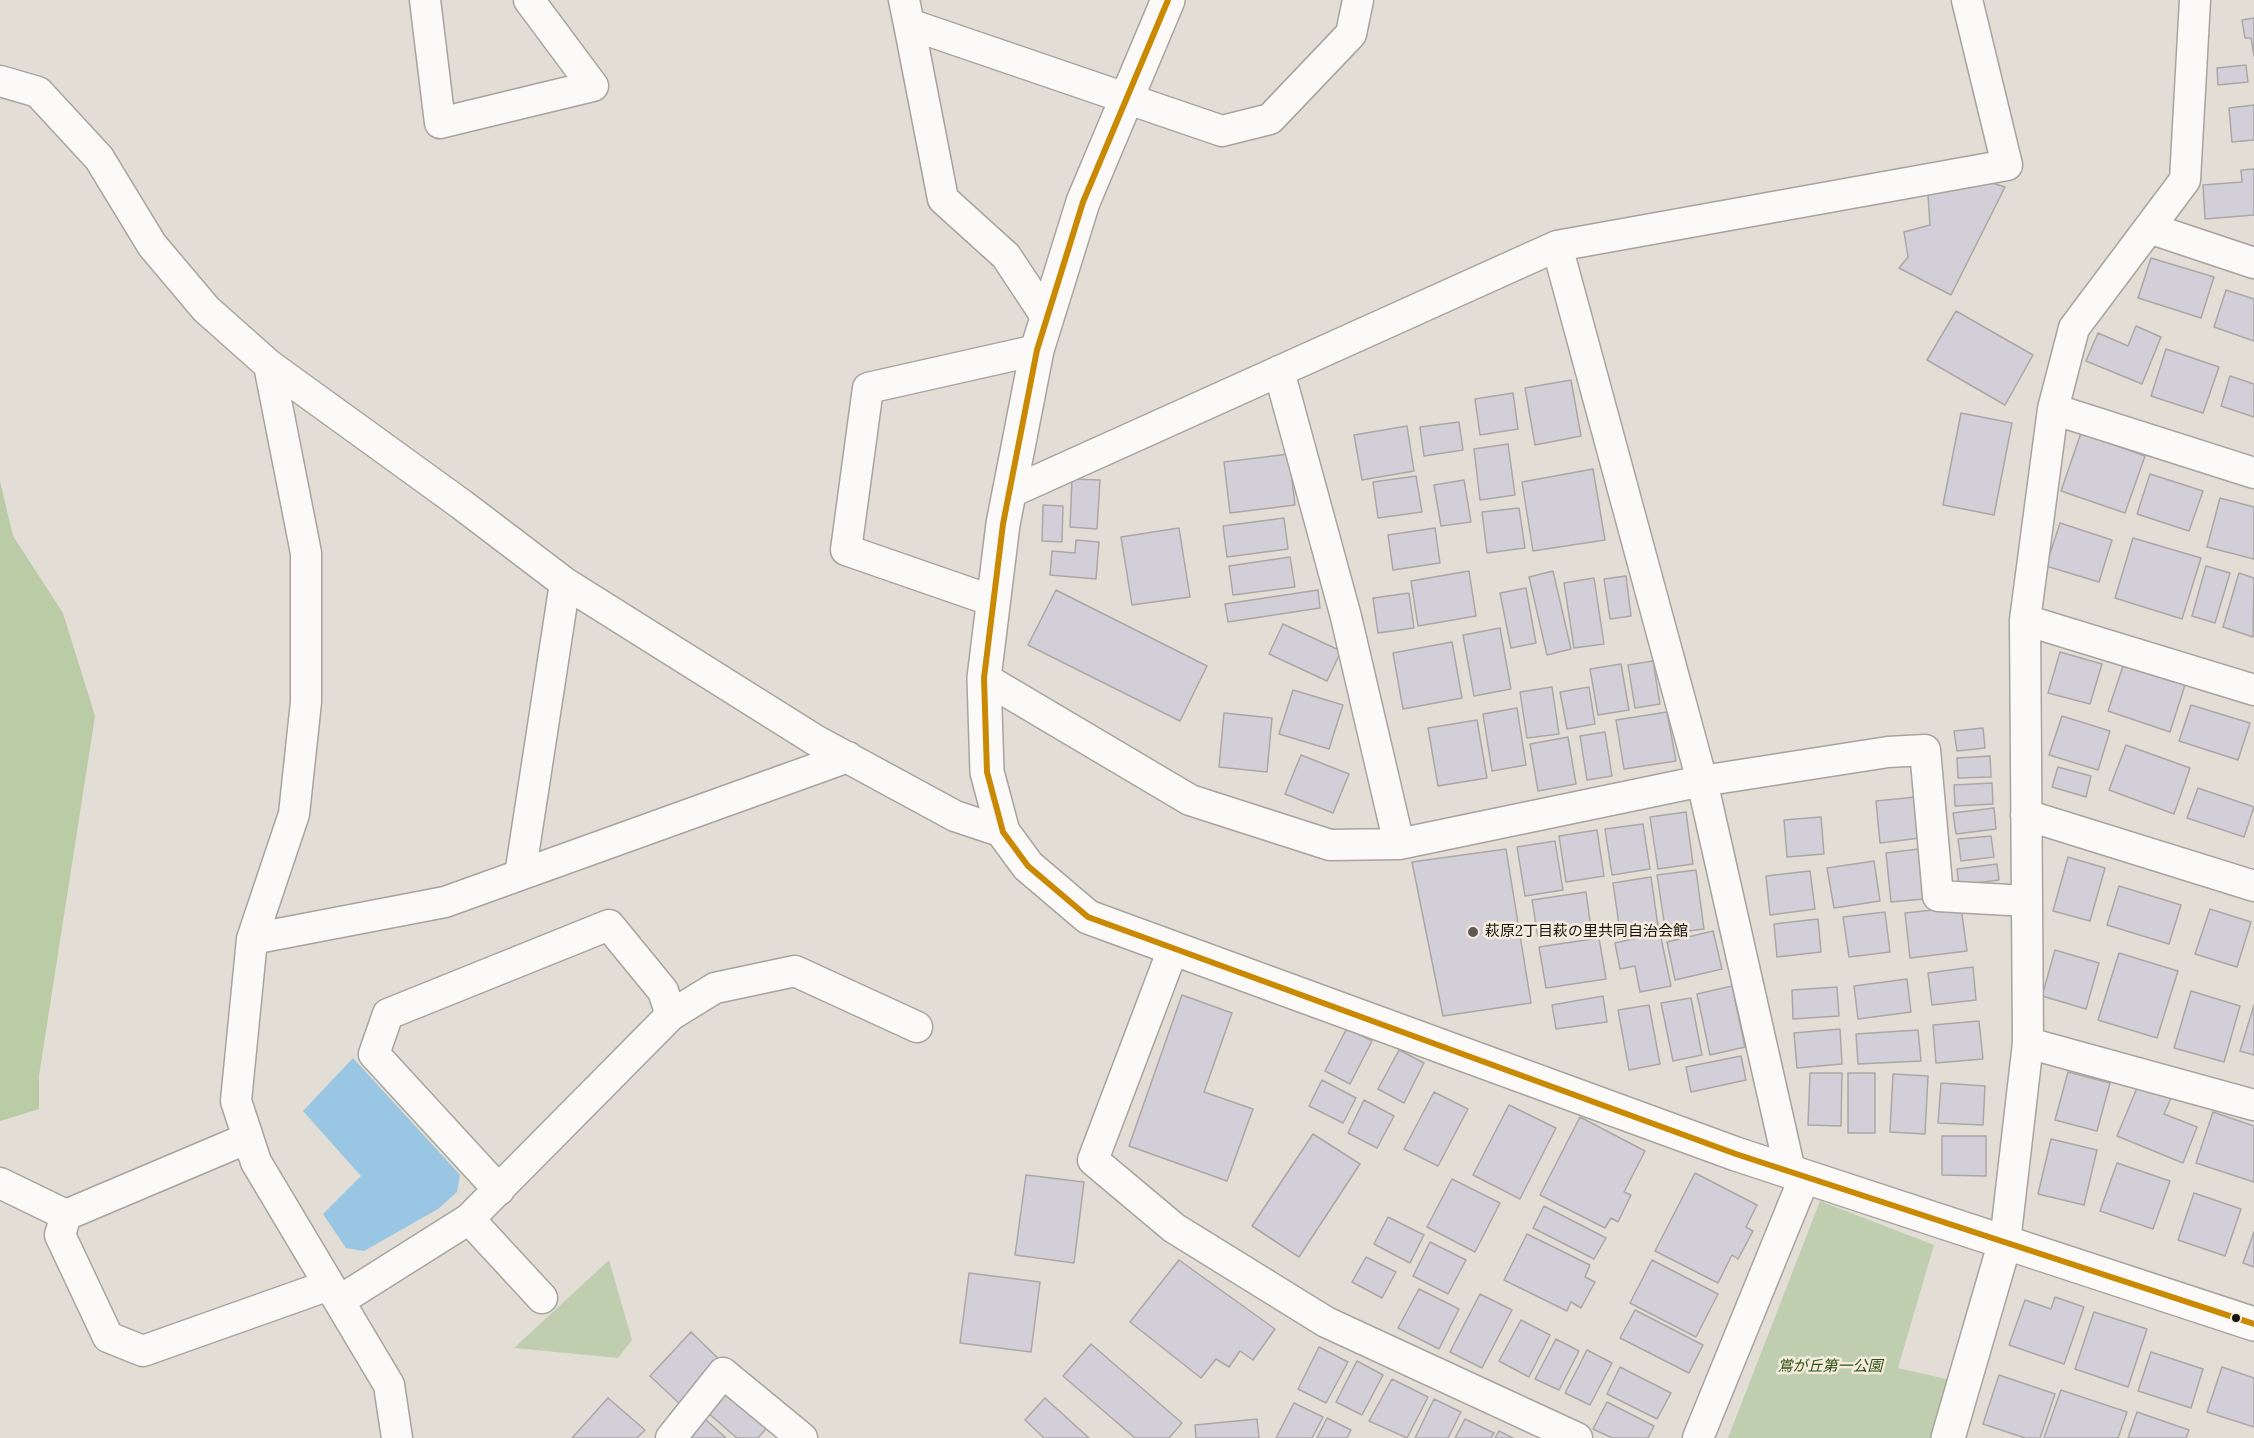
<!DOCTYPE html>
<meta charset="utf-8">
<style>
body{margin:0}
canvas{display:block;background:#e2ded6}
</style>
<canvas width="2254" height="1438"></canvas>
<script>
const context = document.querySelector('canvas').getContext('2d');
context.lineJoin = 'round';
function paint(path, color) { context.fillStyle = color; context.fill(path, 'evenodd'); }
const toPath = rows => new Path2D(rows.map(r => 'M' + r).join(''));
function stroke(path, color, width, dash) { context.strokeStyle = color; context.lineWidth = width; context.lineCap = dash ? 'butt' : 'round'; context.setLineDash(dash || []); context.stroke(path); }
function label(font, color, halo, rows, align = 'center') {
  context.font = font + ' Lora,"Noto Sans JP",serif'; context.lineWidth = 5; context.setLineDash([]); context.textBaseline = 'middle'; context.strokeStyle = halo; context.fillStyle = color; for (const [text, x, y, turn = 0] of rows) {
    context.save(); context.translate(x, y); context.rotate((+turn || 0) * Math.PI / 180); context.textAlign = isNaN(turn) ? turn : align; if (halo) context.strokeText(text, 0, 0); context.fillText(text, 0, 0); context.restore();
  }
}
paint(toPath([
 [1820,1201,1934,1245,1898,1368,1951,1380,1932,1438,1728,1438],
 [609,1260,632,1340,618,1358,514,1348]
]), '#c0ceb0');
paint(toPath([
 [0,481,13,536,63,613,95,716,39,1076,39,1109,0,1121]
]), '#b9cca6');
paint(toPath([
 [353,1058,460,1175,457,1192,438,1209,364,1251,346,1248,323,1214,361,1176,303,1111]
]), '#98c6e3');
const building = toPath([
 [2254,18,2254,56,2251,38,2245,38,2242,20,2254,18],
 [2246,65,2248,82,2218,85,2217,68,2246,65],
 [2254,105,2254,140,2232,142,2229,108,2254,105],
 [2254,169,2254,215,2205,219,2203,185,2242,182,2241,170,2254,169],
 [1970,176,2005,187,1951,295,1899,268,1908,257,1904,232,1930,225,1928,195,1970,176],
 [2151,258,2214,277,2201,318,2138,298,2151,258],
 [2226,290,2254,299,2254,341,2214,327,2226,290],
 [1956,311,2033,355,2005,405,1927,360,1956,311],
 [2136,326,2161,337,2142,384,2086,361,2098,333,2128,346,2136,326],
 [2166,349,2219,367,2203,413,2151,396,2166,349],
 [2230,376,2254,384,2254,417,2221,406,2230,376],
 [1571,380,1581,436,1535,445,1525,388,1571,380],
 [1513,393,1518,429,1480,435,1475,399,1513,393],
 [1961,413,2012,423,1994,515,1943,505,1961,413],
 [1459,422,1463,450,1424,456,1420,427,1459,422],
 [1407,426,1414,471,1362,480,1354,435,1407,426],
 [2081,433,2145,456,2125,513,2061,491,2081,433],
 [1508,444,1515,495,1480,500,1474,449,1508,444],
 [1289,454,1295,505,1230,513,1224,462,1289,454],
 [1593,469,1605,540,1533,551,1522,482,1593,469],
 [2150,474,2203,491,2189,531,2137,514,2150,474],
 [1416,476,1422,512,1378,518,1373,482,1416,476],
 [1072,479,1100,480,1097,529,1070,527,1072,479],
 [1464,480,1471,522,1441,526,1434,485,1464,480],
 [2220,498,2254,507,2254,559,2207,547,2220,498],
 [1043,505,1063,506,1062,542,1042,541,1043,505],
 [1519,508,1525,548,1487,553,1482,512,1519,508],
 [1284,518,1288,549,1227,557,1223,526,1284,518],
 [2060,523,2112,540,2099,582,2046,566,2060,523],
 [1179,528,1190,597,1132,605,1121,537,1179,528],
 [1435,528,1440,563,1393,570,1388,535,1435,528],
 [2133,538,2201,558,2182,619,2115,598,2133,538],
 [1076,540,1099,542,1096,579,1050,575,1052,551,1075,553,1076,540],
 [1290,557,1295,587,1233,595,1229,566,1290,557],
 [2206,566,2230,573,2215,623,2192,616,2206,566],
 [1469,571,1476,616,1418,626,1411,581,1469,571],
 [1553,571,1571,649,1547,655,1529,577,1553,571],
 [2239,573,2254,578,2253,637,2223,627,2239,573],
 [1626,576,1631,616,1610,619,1604,579,1626,576],
 [1594,578,1604,644,1574,648,1564,583,1594,578],
 [1526,588,1536,643,1511,648,1500,593,1526,588],
 [1056,590,1207,666,1180,721,1028,645,1056,590],
 [1318,590,1320,608,1228,622,1225,604,1318,590],
 [1409,593,1414,628,1378,633,1373,598,1409,593],
 [1283,624,1341,651,1327,681,1269,654,1283,624],
 [1500,628,1511,689,1474,696,1463,635,1500,628],
 [1452,642,1462,698,1403,709,1393,653,1452,642],
 [2060,652,2102,664,2090,704,2048,693,2060,652],
 [1653,661,1660,704,1635,708,1628,665,1653,661],
 [1621,664,1629,710,1598,715,1590,669,1621,664],
 [2123,666,2185,685,2170,732,2108,711,2123,666],
 [1552,687,1559,734,1527,738,1520,692,1552,687],
 [1589,687,1595,724,1567,729,1560,692,1589,687],
 [1293,690,1343,705,1329,749,1279,734,1293,690],
 [2191,705,2250,723,2238,760,2179,741,2191,705],
 [1517,708,1526,765,1492,771,1483,714,1517,708],
 [1667,712,1676,761,1624,769,1616,720,1667,712],
 [1224,713,1272,718,1267,772,1219,767,1224,713],
 [2062,716,2110,731,2098,770,2049,755,2062,716],
 [1477,720,1487,778,1438,786,1428,728,1477,720],
 [1983,728,1985,748,1957,751,1954,731,1983,728],
 [1605,732,1612,776,1587,780,1580,736,1605,732],
 [1568,737,1576,784,1538,791,1530,744,1568,737],
 [2126,745,2190,768,2174,814,2109,790,2126,745],
 [1301,755,1349,774,1333,813,1285,794,1301,755],
 [1990,756,1991,777,1958,778,1957,758,1990,756],
 [2058,767,2091,776,2086,797,2052,787,2058,767],
 [1992,783,1993,804,1955,806,1954,785,1992,783],
 [2198,788,2254,807,2244,837,2187,818,2198,788],
 [1916,797,1920,838,1880,843,1876,801,1916,797],
 [1994,808,1996,829,1956,834,1953,813,1994,808],
 [1686,812,1693,864,1658,869,1650,817,1686,812],
 [1821,817,1824,854,1787,857,1784,820,1821,817],
 [1643,824,1650,869,1612,875,1605,829,1643,824],
 [1597,830,1604,876,1566,882,1559,836,1597,830],
 [1991,836,1994,857,1961,861,1958,839,1991,836],
 [1555,841,1563,890,1525,896,1517,847,1555,841],
 [1506,849,1531,1003,1443,1016,1412,862,1506,849],
 [1919,849,1924,899,1891,902,1886,853,1919,849],
 [2068,857,2105,868,2090,921,2053,911,2068,857],
 [1874,861,1880,901,1834,908,1827,868,1874,861],
 [1997,864,1999,880,1959,885,1957,869,1997,864],
 [1696,870,1704,929,1666,934,1657,875,1696,870],
 [1810,871,1815,909,1770,915,1766,876,1810,871],
 [1651,877,1658,926,1620,932,1613,883,1651,877],
 [2119,886,2181,905,2169,944,2107,925,2119,886],
 [1586,892,1591,929,1538,937,1532,900,1586,892],
 [1961,907,1967,951,1910,958,1905,913,1961,907],
 [2210,909,2251,922,2237,967,2195,954,2210,909],
 [1885,912,1890,952,1849,957,1843,917,1885,912],
 [1818,919,1821,952,1777,957,1774,924,1818,919],
 [1713,931,1722,969,1675,980,1667,942,1713,931],
 [1660,933,1671,986,1640,992,1635,966,1620,969,1615,943,1660,933],
 [1599,938,1606,979,1546,988,1539,947,1599,938],
 [2055,950,2099,963,2086,1009,2042,996,2055,950],
 [2119,953,2178,971,2157,1038,2098,1020,2119,953],
 [1973,967,1976,1000,1932,1005,1928,973,1973,967],
 [1907,979,1911,1012,1858,1019,1854,986,1907,979],
 [1732,986,1745,1047,1710,1055,1697,994,1732,986],
 [1837,987,1839,1016,1793,1019,1792,990,1837,987],
 [2191,991,2240,1006,2224,1062,2174,1048,2191,991],
 [1182,995,1232,1013,1204,1092,1253,1109,1227,1181,1129,1146,1182,995],
 [1603,996,1607,1022,1556,1029,1552,1005,1603,996],
 [1691,998,1702,1055,1673,1061,1661,1003,1691,998],
 [1649,1005,1660,1064,1629,1070,1618,1010,1649,1005],
 [2254,1005,2254,1055,2240,1051,2254,1005],
 [1979,1021,1983,1059,1936,1063,1933,1025,1979,1021],
 [1347,1028,1372,1041,1350,1084,1325,1071,1347,1028],
 [1840,1029,1842,1064,1797,1068,1794,1033,1840,1029],
 [1918,1030,1921,1061,1858,1064,1856,1034,1918,1030],
 [1399,1050,1424,1063,1404,1103,1378,1089,1399,1050],
 [1741,1056,1746,1080,1691,1092,1686,1067,1741,1056],
 [2068,1072,2110,1083,2097,1131,2055,1120,2068,1072],
 [1810,1073,1842,1073,1841,1126,1808,1125,1810,1073],
 [1848,1073,1875,1073,1875,1133,1848,1133,1848,1073],
 [1893,1074,1928,1076,1925,1134,1890,1132,1893,1074],
 [1322,1080,1356,1098,1343,1123,1309,1106,1322,1080],
 [1941,1083,1985,1086,1983,1125,1938,1123,1941,1083],
 [2139,1083,2172,1096,2164,1114,2197,1127,2183,1163,2117,1136,2139,1083],
 [1434,1092,1468,1109,1438,1166,1404,1149,1434,1092],
 [1364,1100,1394,1116,1377,1148,1348,1133,1364,1100],
 [1509,1105,1556,1128,1520,1199,1473,1175,1509,1105],
 [2213,1112,2254,1126,2254,1182,2196,1163,2213,1112],
 [1580,1117,1645,1151,1624,1192,1631,1195,1618,1222,1611,1218,1605,1228,1540,1195,1580,1117],
 [1313,1134,1360,1164,1299,1257,1252,1226,1313,1134],
 [1942,1136,1986,1136,1986,1176,1942,1175,1942,1136],
 [2051,1139,2097,1150,2084,1205,2038,1194,2051,1139],
 [2117,1163,2170,1181,2153,1229,2100,1211,2117,1163],
 [1695,1173,1757,1205,1746,1227,1753,1231,1738,1259,1732,1255,1718,1283,1655,1251,1695,1173],
 [1026,1175,1084,1182,1074,1263,1015,1255,1026,1175],
 [1452,1179,1500,1203,1475,1252,1427,1227,1452,1179],
 [2194,1193,2241,1209,2225,1256,2178,1240,2194,1193],
 [1544,1206,1606,1238,1594,1259,1533,1228,1544,1206],
 [1388,1217,1424,1235,1410,1263,1374,1244,1388,1217],
 [2254,1232,2254,1267,2243,1263,2254,1232],
 [1527,1234,1590,1265,1585,1277,1595,1282,1581,1308,1571,1302,1567,1311,1504,1280,1527,1234],
 [1430,1242,1466,1260,1448,1294,1413,1276,1430,1242],
 [1366,1257,1396,1272,1382,1298,1352,1282,1366,1257],
 [1179,1260,1275,1329,1253,1360,1240,1351,1229,1367,1216,1359,1201,1378,1130,1322,1179,1260],
 [1652,1260,1718,1294,1696,1337,1630,1303,1652,1260],
 [969,1273,1040,1282,1031,1352,960,1343,969,1273],
 [1419,1289,1459,1309,1439,1349,1398,1328,1419,1289],
 [1480,1294,1512,1310,1482,1368,1450,1352,1480,1294],
 [2055,1297,2084,1307,2064,1364,2009,1345,2025,1300,2051,1309,2055,1297],
 [1635,1310,1703,1345,1689,1373,1620,1338,1635,1310],
 [2094,1312,2147,1329,2128,1387,2075,1369,2094,1312],
 [1521,1320,1550,1335,1529,1377,1499,1361,1521,1320],
 [691,1332,722,1362,681,1405,650,1376,691,1332],
 [1556,1339,1579,1351,1559,1390,1535,1379,1556,1339],
 [1091,1344,1182,1423,1169,1438,1135,1438,1063,1376,1091,1344],
 [1319,1347,1348,1362,1326,1403,1298,1389,1319,1347],
 [1587,1350,1612,1363,1590,1405,1565,1393,1587,1350],
 [2151,1352,2203,1369,2191,1408,2138,1391,2151,1352],
 [1357,1361,1383,1375,1362,1415,1336,1402,1357,1361],
 [1620,1367,1671,1393,1657,1419,1607,1394,1620,1367],
 [2222,1367,2254,1378,2254,1427,2207,1412,2222,1367],
 [1999,1375,2055,1394,2040,1438,2025,1438,1983,1424,1999,1375],
 [1392,1379,1428,1397,1407,1438,1369,1421,1392,1379],
 [728,1388,770,1424,758,1438,737,1438,707,1412,728,1388],
 [2061,1390,2127,1412,2118,1438,2044,1438,2061,1390],
 [608,1398,645,1430,637,1438,572,1438,608,1398],
 [1045,1398,1089,1438,1044,1438,1025,1420,1045,1398],
 [1434,1399,1461,1412,1448,1438,1415,1438,1434,1399],
 [1607,1402,1654,1426,1648,1438,1612,1438,1593,1429,1607,1402],
 [1294,1403,1323,1417,1312,1438,1276,1438,1294,1403],
 [2137,1412,2189,1430,2186,1438,2128,1438,2137,1412],
 [1327,1418,1351,1430,1347,1438,1317,1438,1327,1418],
 [705,1419,726,1438,688,1438,705,1419],
 [1257,1419,1259,1438,1196,1438,1195,1425,1257,1419],
 [1465,1419,1494,1433,1491,1438,1455,1438,1465,1419],
 [1499,1431,1513,1438,1495,1438,1499,1431]
]);
paint(building, '#d2cfd8');
stroke(building, '#a9a8a6', 1.5);
const street = toPath([
 [425,0,440,123,593,86,529,0],
 [904,0,909,24,1222,131,1270,119,1351,34,1358,0],
 [909,24,943,199,1006,256,1047,318],
 [0,81,38,92,99,158,152,245,206,309,269,365,461,504,565,583,815,740,955,816,1003,832],
 [2149,228,2254,263],
 [1557,246,2007,165,1967,0],
 [269,365,306,553,306,702,294,814,252,939,236,1101,256,1162,389,1385,397,1438],
 [1279,371,1346,617,1399,844],
 [2053,409,2074,328,2185,180,2195,0],
 [1009,493,1557,246,1702,781,1790,1171],
 [993,601,846,550,868,388,1037,350],
 [2025,620,2254,690],
 [984,678,1190,800,1330,845,1399,844,1702,781,1888,752,1925,750,1938,896,2027,901],
 [2026,815,2254,886],
 [520,875,565,583],
 [252,939,445,902,848,757],
 [1173,949,1093,1160,1174,1228,1326,1322,1577,1438],
 [671,1015,715,988,795,971,917,1027],
 [2028,1043,2254,1105],
 [248,1138,66,1215,60,1235,108,1337,143,1351,329,1285],
 [0,1183,66,1215],
 [469,1219,671,1015,663,991,609,925,388,1014,374,1054,499,1190],
 [2005,1242,2028,1043,2025,620,2053,409,2254,473],
 [339,1301,469,1219,542,1298],
 [671,1438,723,1373,802,1438],
 [1698,1438,1805,1176]
]);
const secondary = toPath([
 [1168,0,1083,202,1037,350,1003,524,984,678,987,772,1003,832,1028,866,1088,917,1736,1154,2254,1324],
 [1948,1438,2005,1242]
]);
stroke(street, '#a7a49d', 33);
stroke(secondary, '#a7a49d', 36);
stroke(street, '#fbfaf9', 30);
stroke(secondary, '#fbfaf9', 33);
stroke(toPath([
 [1168,0,1083,202,1037,350,1003,524,984,678,987,772,1003,832,1028,866,1088,917,1736,1154,2254,1324]
]), '#ca8903', 6);
for (const [x, y, r, color] of [
 [1473,932,6,"#5d5a54"],
 [2236,1318,5,"#16130e"]
]) { const dot = new Path2D(); dot.arc(x, y, r, 0, 2 * Math.PI); context.fillStyle = color; context.fill(dot); stroke(dot, '#f5ecdd', 2); }
label('15px', '#16130e', '#f5ecdd', [
 ["萩原2丁目萩の里共同自治会館",1485,932]
], 'left');
label('italic 15px', '#2e5110', '#f5ecdd', [
 ["鴬が丘第一公園",1830,1367]
]);
</script>
